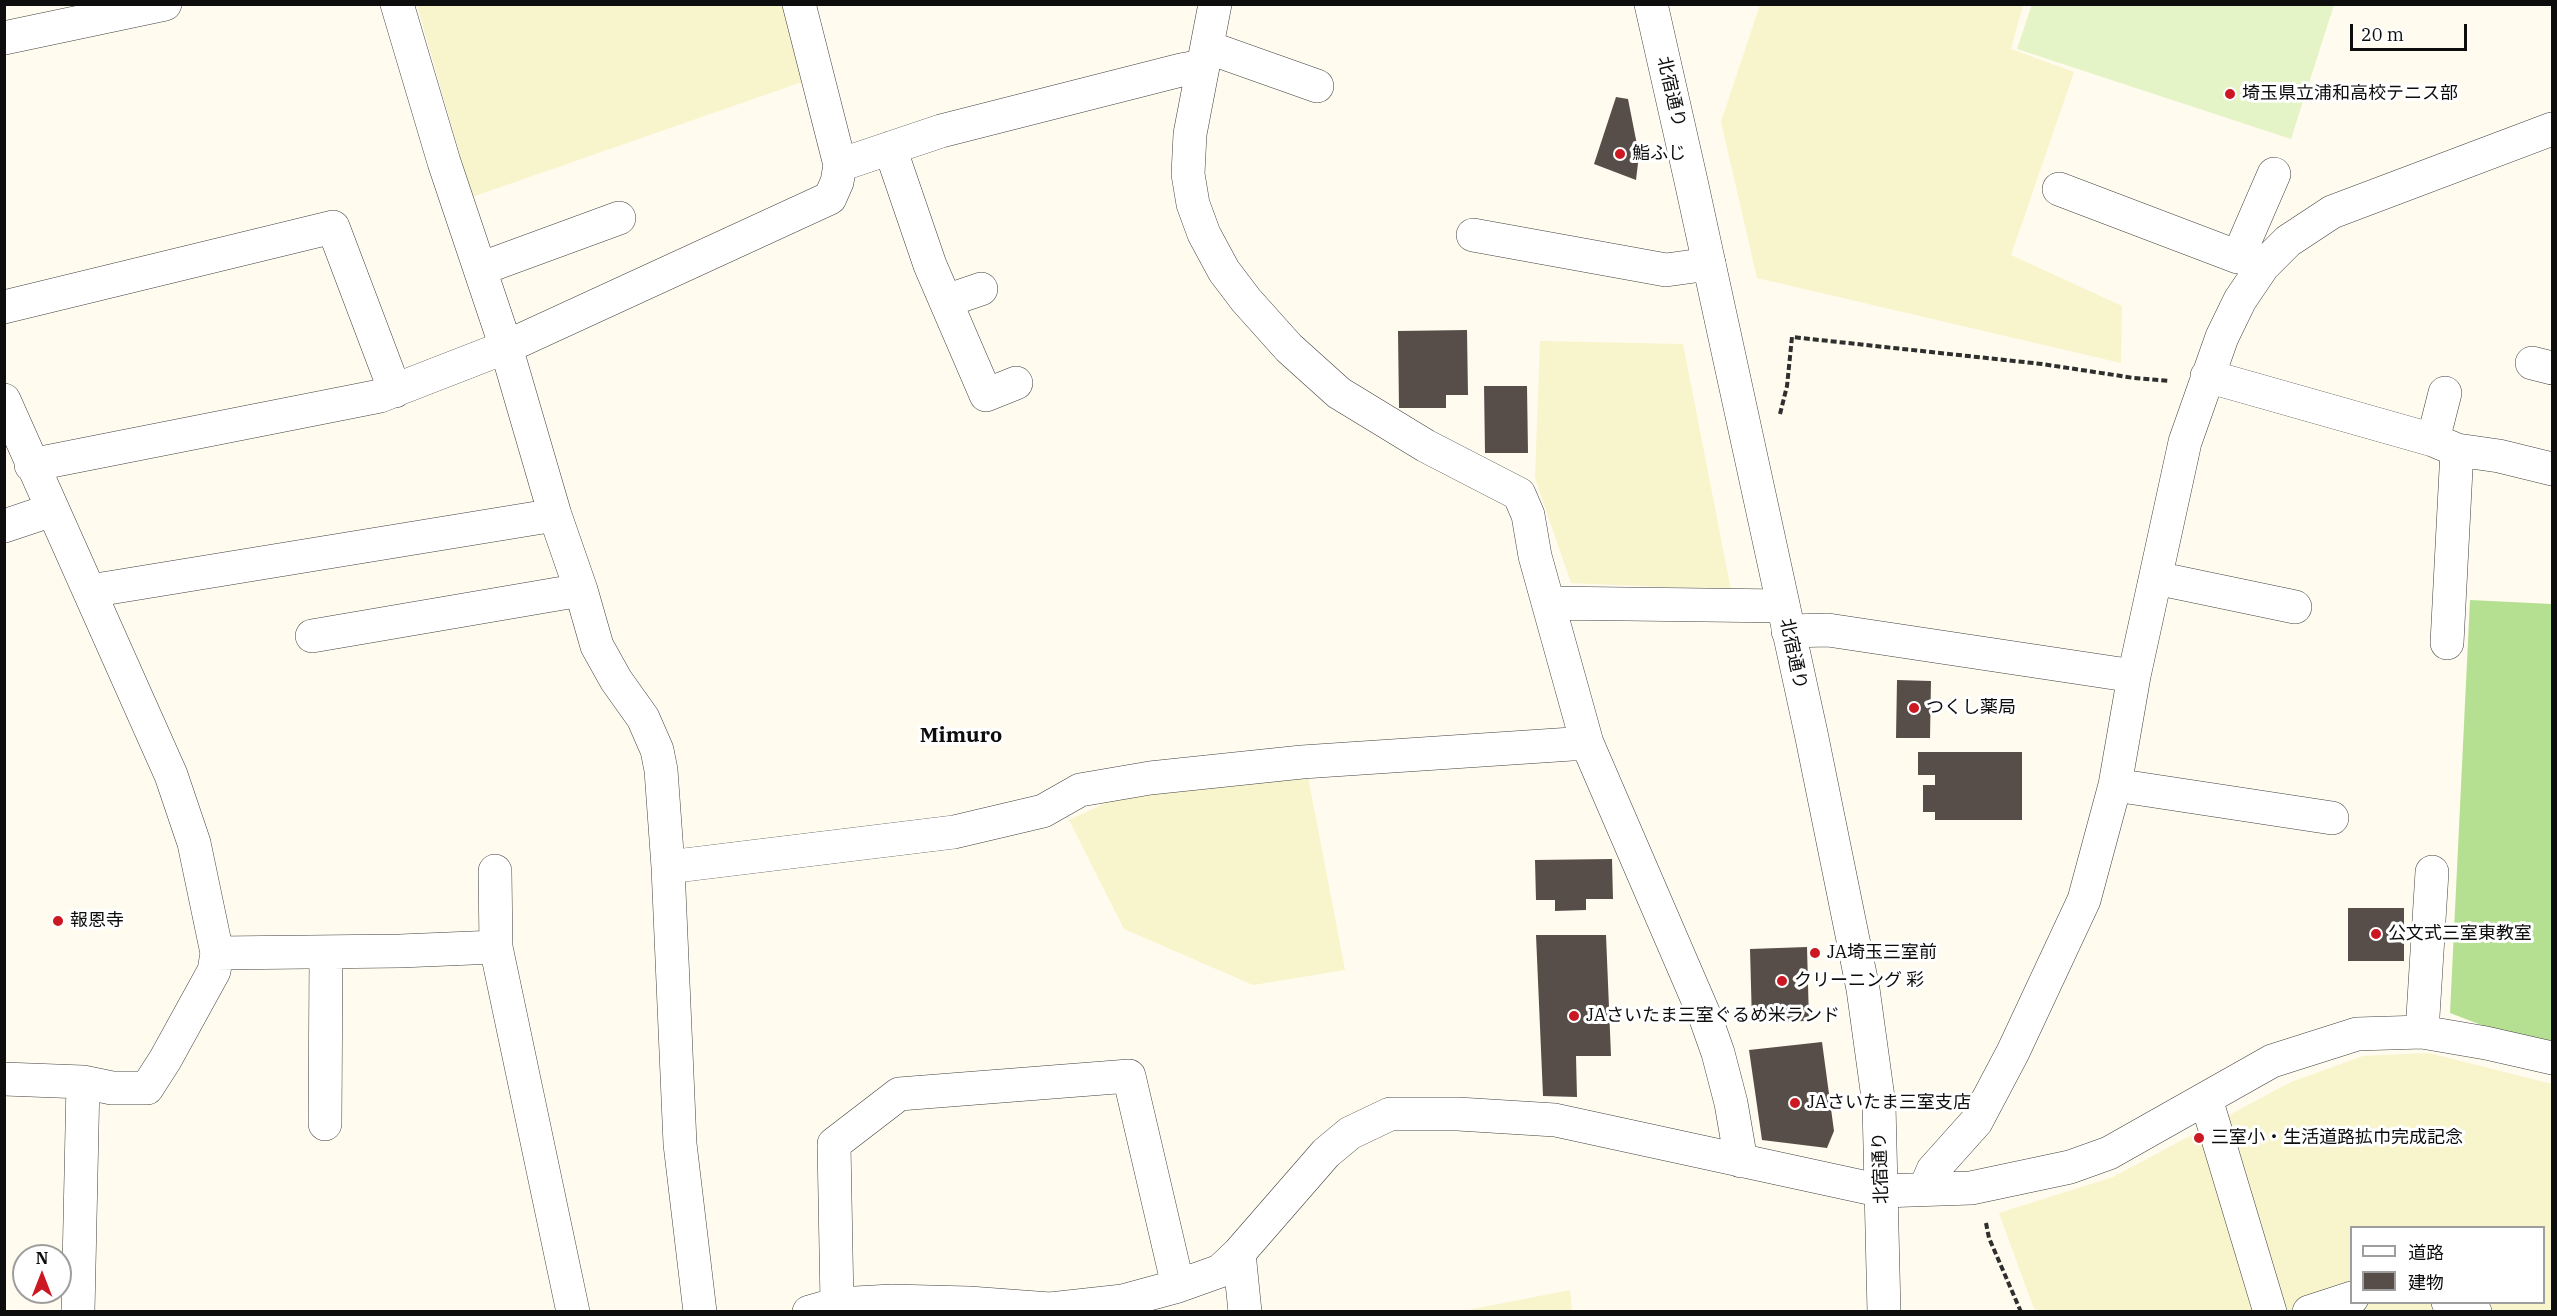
<!DOCTYPE html>
<meta charset="utf-8">
<style>
body{margin:0}
#map{position:relative;width:2557px;height:1316px;overflow:hidden;background:#fffbee;font-family:"IBM Plex Serif","Noto Sans JP",serif}
canvas{display:block}
.frame{position:absolute;inset:0;border:6px solid #0d0d0d;pointer-events:none}
.legend{position:absolute;left:2350px;top:1226px;width:195px;height:78px;box-sizing:border-box;background:#fff;border:2px solid #9e9e9e;margin:0;padding:8px 10px;list-style:none;font-size:18px;color:#0d0d0d}
.legend li{display:flex;align-items:center;gap:12px;height:30px}
.legend b{width:30px;border:2px solid #9e9e9e}
.north{position:absolute;left:12px;top:1244px;width:60px;height:60px;box-sizing:border-box;background:#fff;border:2px solid #9e9e9e;border-radius:50%;rotate:0deg;font-size:16px;font-weight:700;line-height:24px;text-align:center;color:#0d0d0d}
.north::after{content:'';display:block;margin:auto;width:21px;height:27px;background:#cb1823;clip-path:polygon(50% 0,100% 100%,50% 72%,0 100%)}
.scale{position:absolute;left:2350px;top:24px;width:117px;height:27px;box-sizing:border-box;border:3px solid #0d0d0d;border-top:0;padding-left:8px;font-size:18px;line-height:21px;white-space:nowrap;color:#0d0d0d;-webkit-text-stroke:4px #fff;paint-order:stroke}
</style>
<div id="map">
<canvas width="2557" height="1316"></canvas>
<div class="frame"></div>
<ul class="legend">
<li><b style="height:8px;background:#fff"></b>道路</li>
<li><b style="height:16px;background:#574e49"></b>建物</li>
</ul>
<div class="north">N</div>
<div class="scale">20 m</div>
</div>
<script>
const context = document.querySelector('canvas').getContext('2d');
context.lineJoin = 'round';
function paint(path, color) { context.fillStyle = color; context.fill(path, 'evenodd'); }
const toPath = rows => new Path2D(rows.map(r => 'M' + r).join(''));
function stroke(path, color, width, dash) { context.strokeStyle = color; context.lineWidth = width; context.lineCap = dash ? 'butt' : 'round'; context.setLineDash(dash || []); context.stroke(path); }
function label(font, color, halo, rows, align = 'center') {
  context.font = font + ' "IBM Plex Serif","Noto Sans JP",serif'; context.lineWidth = 6; context.setLineDash([]); context.textBaseline = 'middle'; context.strokeStyle = halo; context.fillStyle = color; for (const [text, x, y, turn = 0] of rows) {
    context.save(); context.translate(x, y); context.rotate((+turn || 0) * Math.PI / 180); context.textAlign = isNaN(turn) ? turn : align; if (halo) context.strokeText(text, 0, 0); context.fillText(text, 0, 0); context.restore();
  }
}
paint(toPath([
 [417,5,782,5,802,82,472,197],
 [1760,5,2023,5,2011,49,2074,72,2011,255,2122,306,2121,363,1757,278,1721,122],
 [1540,341,1683,344,1731,590,1571,583,1535,478],
 [1308,777,1345,970,1253,985,1124,929,1069,820,1121,796],
 [2429,1053,2552,1084,2552,1311,2042,1311,2034,1309,1999,1213,2113,1177,2291,1082,2363,1056],
 [2352,1228,2544,1228,2544,1302,2352,1302],
 [1570,1290,1572,1311,1463,1311]
]), '#f8f4cb');
paint(toPath([
 [2470,600,2552,604,2552,1052,2450,1013]
]), '#b6e091');
paint(toPath([
 [2032,4,2334,4,2334,5,2291,139,2017,49]
]), '#e5f4c6');
paint(toPath([
 [1616,97,1628,99,1639,155,1636,180,1594,164],
 [1467,330,1468,395,1446,395,1446,408,1399,408,1398,331],
 [1484,386,1527,386,1528,453,1485,453],
 [1897,680,1931,681,1930,738,1896,738],
 [1918,752,2022,752,2022,820,1935,820,1935,812,1923,812,1923,785,1935,785,1935,775,1918,775],
 [1612,859,1613,899,1586,899,1586,910,1555,911,1555,900,1536,900,1535,860],
 [2348,908,2404,908,2404,961,2348,961],
 [1536,935,1606,935,1611,1056,1576,1056,1577,1097,1543,1096],
 [1807,947,1809,1021,1752,1022,1750,949],
 [1822,1042,1834,1131,1827,1148,1762,1140,1749,1050]
]), '#574e49');
const minor = toPath([
 [1215,4,1190,134,1188,174,1193,204,1204,234,1224,271,1246,300,1289,348,1339,393,1426,446,1519,494,1528,515,1535,556,1587,743,1706,1019,1718,1053,1731,1103,1741,1161],
 [4,38,165,4],
 [1207,47,1317,86],
 [890,148,930,265,986,395,1016,383],
 [840,165,941,131,1181,70,1203,66],
 [2059,189,2238,257,2274,174],
 [1473,235,1666,270,1709,264],
 [480,269,619,218],
 [946,301,981,289],
 [4,307,333,227,395,391],
 [2532,363,2552,368],
 [2207,376,2433,440,2457,450,2499,456,2552,469],
 [4,400,171,775,194,843,217,953,214,971,165,1060,147,1088,112,1088,83,1082,4,1079],
 [2433,440,2445,393],
 [31,465,380,396,506,347,830,198,837,182,840,165,799,4],
 [4,526,52,510],
 [2156,578,2295,607],
 [581,590,597,646,616,680,643,718,657,750,661,770,668,867,680,1144,700,1312],
 [90,591,555,515],
 [1548,603,1783,606],
 [1788,631,1828,630,2134,676],
 [312,636,581,590,555,515,506,347,444,162,397,4],
 [2447,643,2457,450],
 [2115,785,2332,818],
 [668,867,954,832,1043,811,1080,790,1150,778,1302,762,1587,743],
 [495,871,496,947,573,1312],
 [217,953,400,951,496,947],
 [2422,1032,2432,872],
 [2206,1099,2270,1312],
 [325,1124,326,953],
 [1925,1189,1933,1170,1976,1122,2013,1052,2084,900,2115,785,2134,676,2185,442,2222,337,2240,300,2263,266,2288,241,2332,212,2552,129],
 [1239,1253,1245,1312],
 [2448,1302,2475,1312],
 [837,1304,834,1144,899,1094,1129,1076,1178,1286],
 [78,1312,83,1082],
 [809,1312,837,1304,892,1301,969,1303,1050,1309,1123,1301,1178,1286,1220,1271,1239,1253,1326,1153,1350,1133,1390,1114,1458,1114,1555,1120,1882,1191,1971,1188,2070,1167,2109,1153,2272,1061,2357,1034,2422,1032,2486,1043,2552,1058],
 [2309,1312,2352,1298]
]);
const tertiary = toPath([
 [1651,4,1691,181,1811,733,1863,989,1879,1105,1884,1312]
]);
stroke(minor, '#404040', 34);
stroke(tertiary, '#404040', 34);
stroke(toPath([
 [1780,414,1787,386,1792,337,2042,364,2134,378,2169,381],
 [1986,1223,1989,1238,2021,1312]
]), '#2f2f2f', 4, [6, 3]);
stroke(minor, '#fff', 33);
stroke(tertiary, '#fff', 33);
for (const [x, y, r, color] of [
 [2230,94,6,"#cb1823"],
 [1620,154,6,"#cb1823"],
 [1914,708,6,"#cb1823"],
 [58,921,6,"#cb1823"],
 [2376,934,6,"#cb1823"],
 [1815,953,6,"#cb1823"],
 [1782,981,6,"#cb1823"],
 [1574,1016,6,"#cb1823"],
 [1795,1103,6,"#cb1823"],
 [2199,1138,6,"#cb1823"]
]) { const dot = new Path2D(); dot.arc(x, y, r, 0, 2 * Math.PI); context.fillStyle = color; context.fill(dot); stroke(dot, '#fff', 2); }
label('18px', '#0d0d0d', '#fff', [
 ["北宿通り",1671,92,77],
 ["北宿通り",1793,654,78],
 ["北宿通り",1881,1168,-92]
]);
label('18px', '#0d0d0d', '#fff', [
 ["埼玉県立浦和高校テニス部",2242,94],
 ["鮨ふじ",1632,154],
 ["つくし薬局",1926,708],
 ["報恩寺",70,921],
 ["公文式三室東教室",2388,934],
 ["JA埼玉三室前",1827,953],
 ["クリーニング 彩",1794,981],
 ["JAさいたま三室ぐるめ米ランド",1586,1016],
 ["JAさいたま三室支店",1807,1103],
 ["三室小・生活道路拡巾完成記念",2211,1138]
], 'left');
label('bold 21px', '#0d0d0d', '#fff', [
 ["Mimuro",961,736]
]);
</script>
